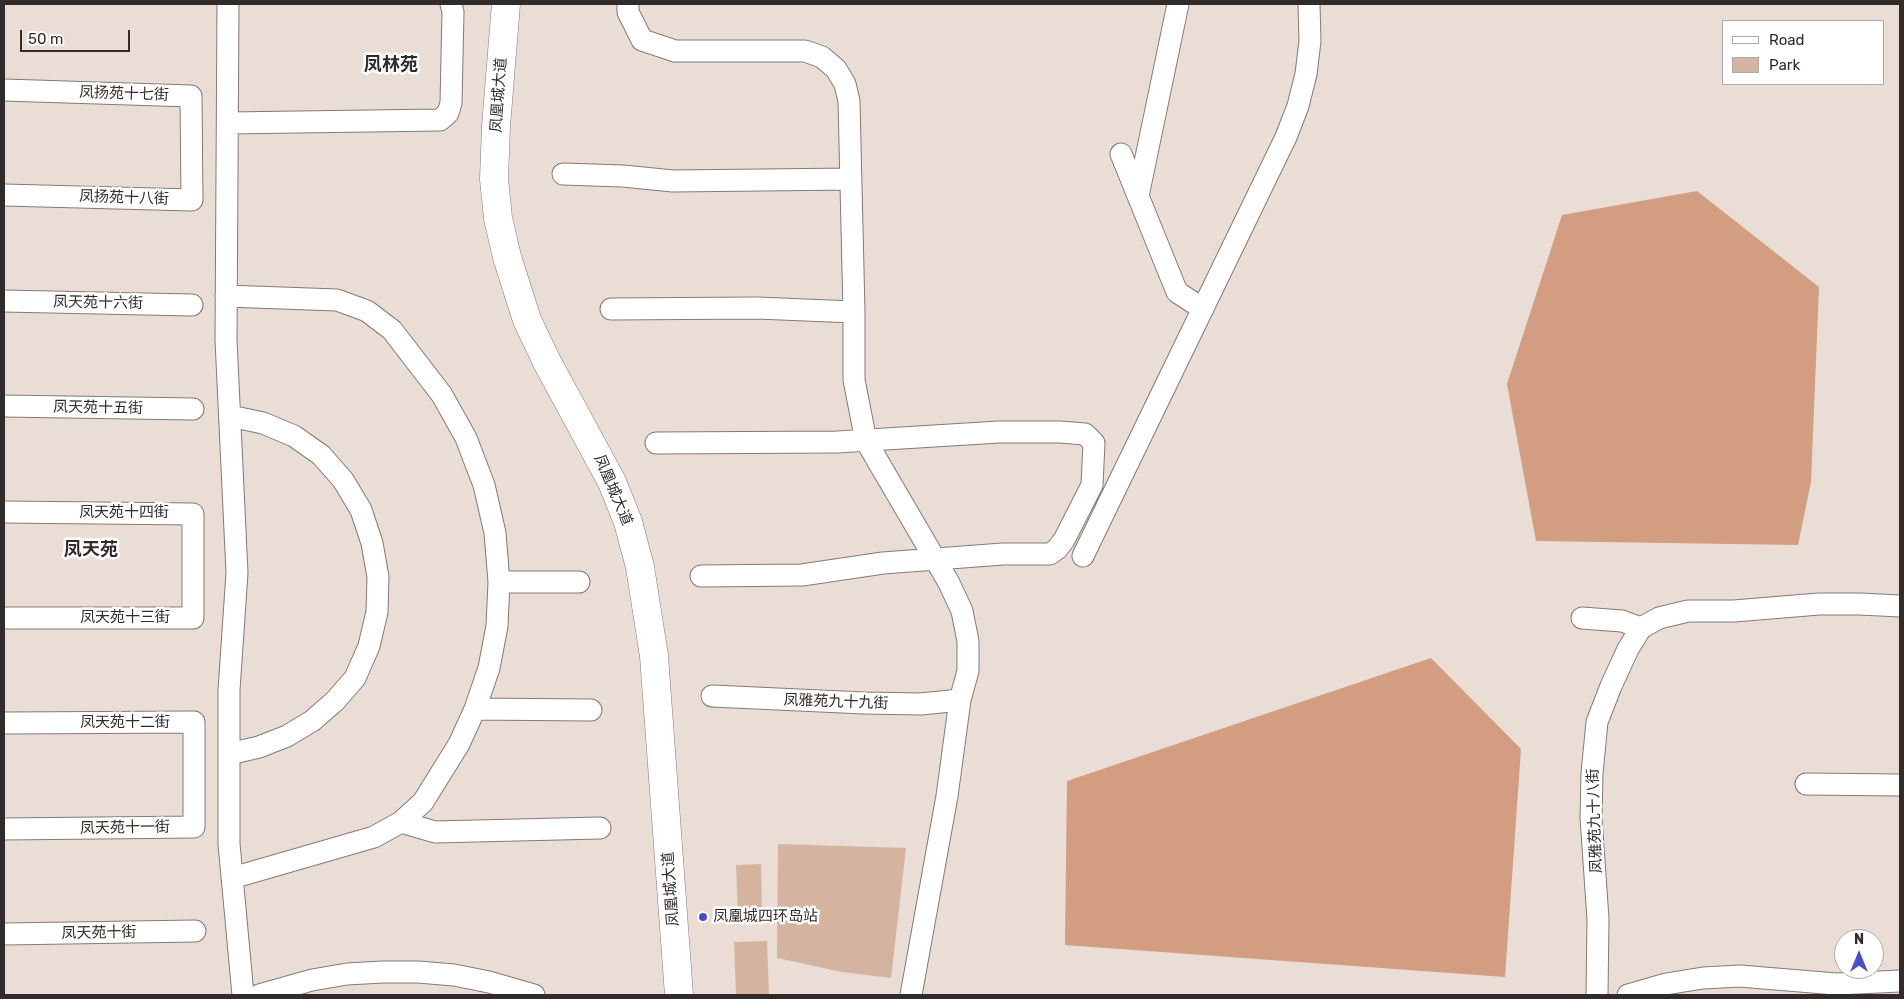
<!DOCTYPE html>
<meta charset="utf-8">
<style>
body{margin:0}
#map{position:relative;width:1904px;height:999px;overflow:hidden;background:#e9ddd6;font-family:Rubik,sans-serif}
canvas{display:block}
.frame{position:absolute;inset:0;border:5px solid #312c2a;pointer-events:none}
.legend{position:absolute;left:1722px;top:20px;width:162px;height:65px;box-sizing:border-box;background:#fff;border:1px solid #adabaa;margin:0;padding:6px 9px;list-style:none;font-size:15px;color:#312c2a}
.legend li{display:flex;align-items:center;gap:10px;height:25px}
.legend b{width:25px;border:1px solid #adabaa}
.north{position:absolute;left:1834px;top:929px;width:50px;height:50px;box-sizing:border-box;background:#fff;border:1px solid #adabaa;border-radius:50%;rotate:0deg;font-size:14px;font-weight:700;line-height:20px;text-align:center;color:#312c2a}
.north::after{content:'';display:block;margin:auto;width:18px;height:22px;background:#4a4ec4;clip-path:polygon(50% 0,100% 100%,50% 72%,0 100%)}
.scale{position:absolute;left:20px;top:30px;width:110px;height:22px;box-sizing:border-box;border:2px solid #312c2a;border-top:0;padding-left:6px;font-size:15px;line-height:18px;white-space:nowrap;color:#312c2a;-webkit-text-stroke:4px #fff;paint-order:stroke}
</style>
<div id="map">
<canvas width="1904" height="999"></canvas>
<div class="frame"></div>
<ul class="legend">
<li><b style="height:6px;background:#fff"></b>Road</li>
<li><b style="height:14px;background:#d4b3a1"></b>Park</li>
</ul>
<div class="north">N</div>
<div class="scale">50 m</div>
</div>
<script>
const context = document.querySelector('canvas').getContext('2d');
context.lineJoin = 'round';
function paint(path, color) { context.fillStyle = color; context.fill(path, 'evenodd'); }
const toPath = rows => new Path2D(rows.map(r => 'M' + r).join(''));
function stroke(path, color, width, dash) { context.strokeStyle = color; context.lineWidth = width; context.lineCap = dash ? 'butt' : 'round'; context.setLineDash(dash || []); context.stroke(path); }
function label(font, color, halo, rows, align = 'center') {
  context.font = font + ' Rubik,"Noto Sans SC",sans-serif'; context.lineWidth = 5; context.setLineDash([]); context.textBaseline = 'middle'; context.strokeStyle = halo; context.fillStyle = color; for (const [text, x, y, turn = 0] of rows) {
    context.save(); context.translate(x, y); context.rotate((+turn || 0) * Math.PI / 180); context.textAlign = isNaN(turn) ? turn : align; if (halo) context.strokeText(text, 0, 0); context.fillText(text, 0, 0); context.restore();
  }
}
paint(toPath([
 [778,844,906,848,891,978,842,972,777,958],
 [761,864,762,915,738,916,736,865],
 [767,941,769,995,736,995,734,942]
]), '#d4b3a1');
paint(toPath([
 [1697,191,1819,287,1811,482,1798,545,1536,541,1507,384,1562,215],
 [1431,658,1521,749,1505,977,1065,945,1067,781]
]), '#d29d81');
const minor = toPath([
 [228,4,226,340,237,573,229,690,229,844,243,995],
 [628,4,628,12,642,40,675,51,805,51,822,57,836,69,845,84,849,101,854,312,854,380,866,441,949,583,962,611,968,641,968,671,960,700,947,796,911,995],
 [4,90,191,96,192,200,4,195],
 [228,123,440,120,448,113,451,103,453,12,451,4],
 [1121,154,1177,292,1203,309],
 [563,174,623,176,673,181,851,179],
 [1138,196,1178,4],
 [226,296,337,300,367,311,392,330,442,395,466,438,484,485,495,533,499,582,497,626,489,668,475,709,459,744,423,802,401,822,374,837,232,878],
 [4,301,192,305],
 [611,309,757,308,854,312],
 [4,406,193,409],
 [656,443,837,442,999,432,1060,432,1085,434,1094,443,1092,485,1064,540,1057,549,1050,554,1003,554,883,563,802,575,701,576],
 [4,512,193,514,193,618,4,618],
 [1083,556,1286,137,1298,106,1306,74,1310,41,1309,4],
 [499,582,579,582],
 [1582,618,1622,621,1641,628],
 [712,696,864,703,921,704,960,700],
 [475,709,591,710],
 [4,723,194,722,194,827,4,829],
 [229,754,259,747,287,736,312,721,335,701,355,678,369,646,377,612,378,577,372,543,361,510,343,480,321,455,294,436,263,423,230,416],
 [1806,784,1900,785],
 [401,822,435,832,600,828],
 [4,934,195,931],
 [259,995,312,980,347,974,383,972,418,972,454,975,489,982,534,995],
 [1597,995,1598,919,1591,818,1592,773,1597,722,1611,686,1628,649,1641,628,1659,618,1688,611,1734,611,1819,604,1860,604,1900,606],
 [1628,995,1666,984,1703,978,1740,976,1836,984,1900,981]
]);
const major = toPath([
 [506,4,496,126,494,179,498,218,507,257,527,320,547,362,612,482,628,522,640,567,654,656,679,995]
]);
stroke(minor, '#857a74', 23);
stroke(major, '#857a74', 29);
stroke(minor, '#fff', 21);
stroke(major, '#fff', 28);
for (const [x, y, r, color] of [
 [703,917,5,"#4a4ec4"]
]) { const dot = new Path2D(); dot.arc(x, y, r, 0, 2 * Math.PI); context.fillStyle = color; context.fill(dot); stroke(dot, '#fff', 2); }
label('15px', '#312c2a', '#fff', [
 ["凤扬苑十七街",124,94,2],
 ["凤凰城大道",499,95,-86],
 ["凤扬苑十八街",124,198,2],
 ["凤天苑十六街",98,303,1],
 ["凤天苑十五街",98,408,1],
 ["凤凰城大道",613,490,67],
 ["凤天苑十四街",124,513],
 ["凤天苑十三街",125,618],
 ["凤雅苑九十九街",836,702,2],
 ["凤天苑十二街",125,723],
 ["凤雅苑九十八街",1595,821,-92],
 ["凤天苑十一街",125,828,-1],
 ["凤凰城大道",671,889,-94],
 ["凤天苑十街",99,933,-1]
]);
label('15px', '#312c2a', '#fff', [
 ["凤凰城四环岛站",713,917]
], 'left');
label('bold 18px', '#312c2a', '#fff', [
 ["凤林苑",391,65],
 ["凤天苑",91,550]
]);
</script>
